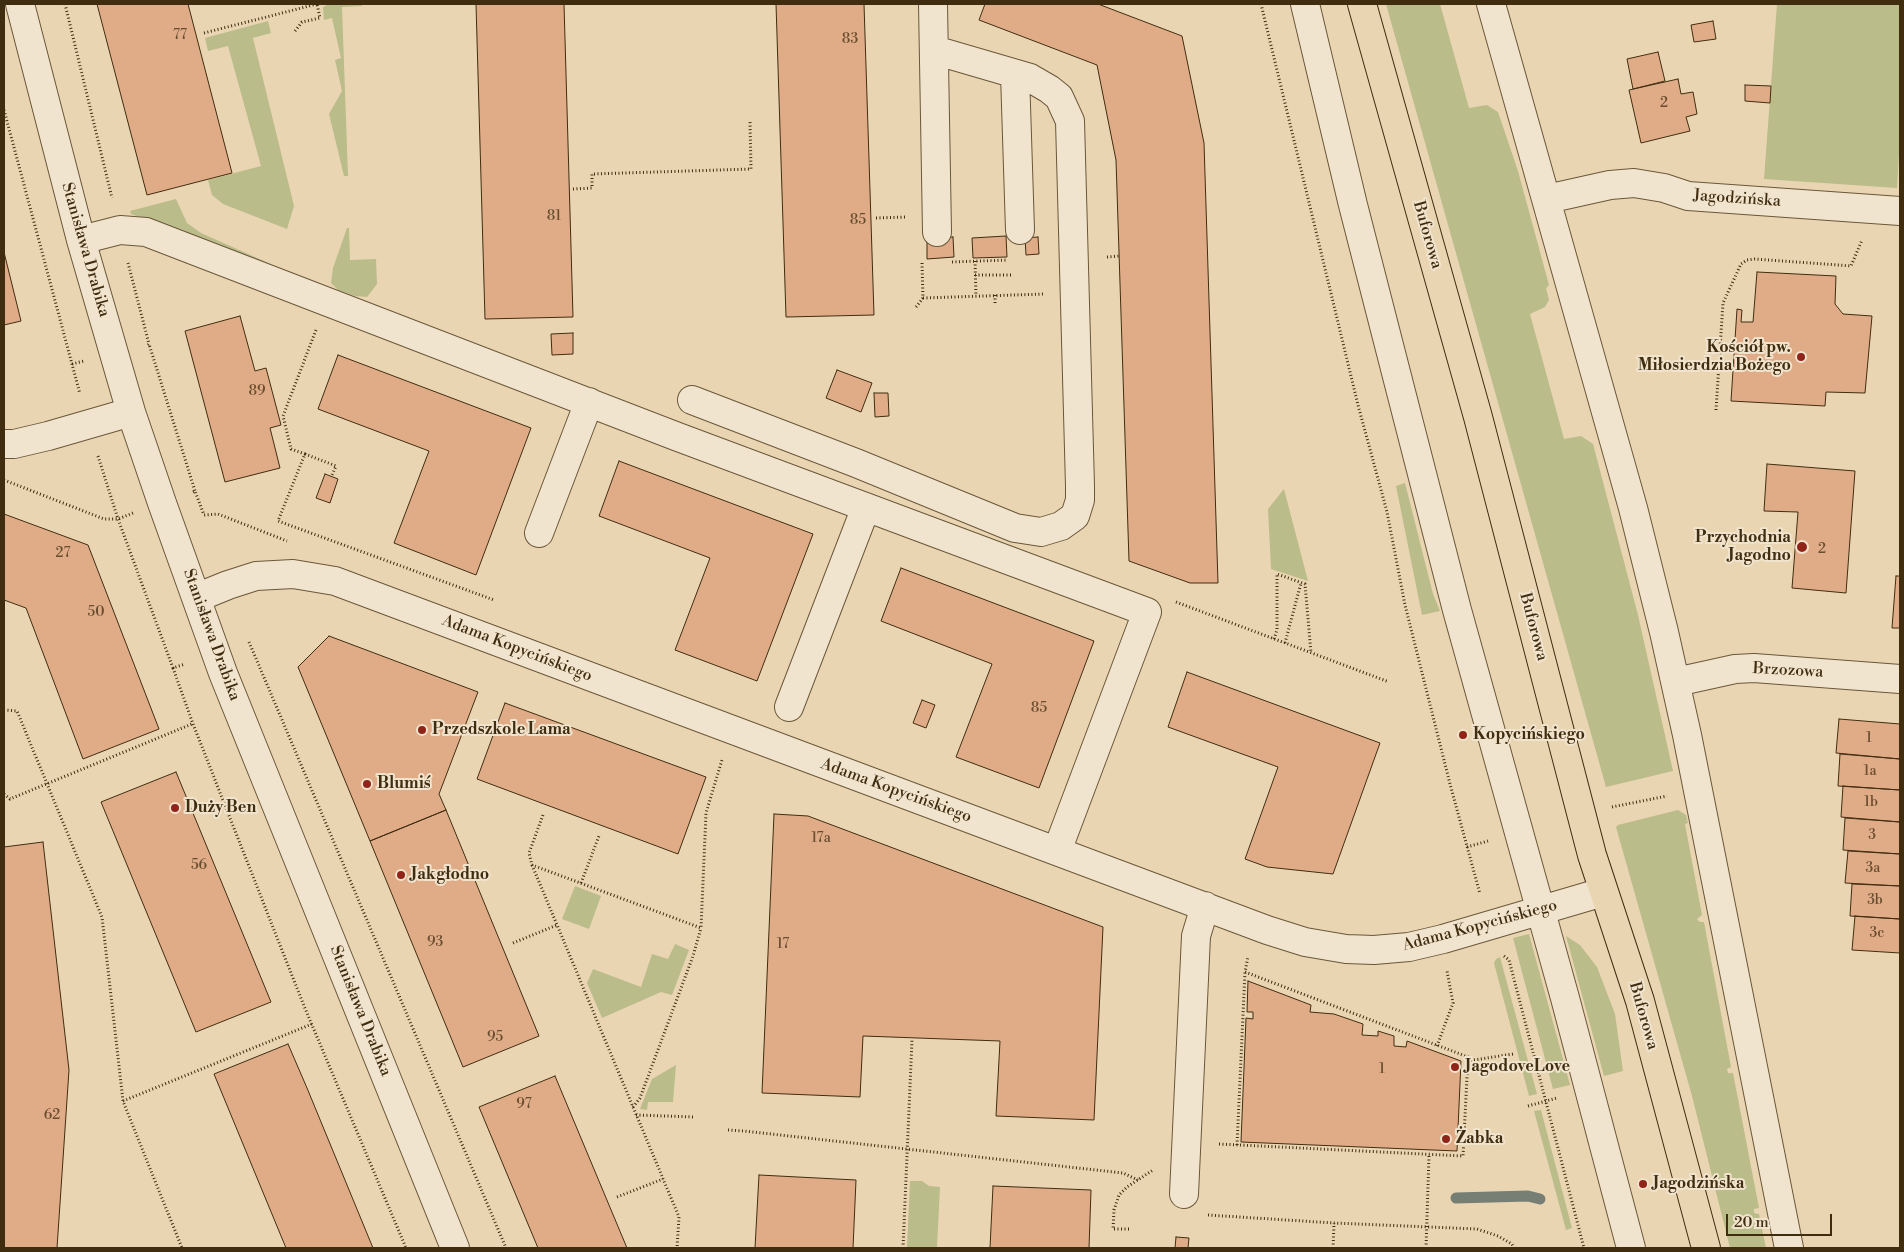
<!DOCTYPE html>
<meta charset="utf-8">
<style>
body{margin:0}
#map{position:relative;width:1904px;height:1252px;overflow:hidden;background:#ead5b3;font-family:"Libre Bodoni",serif}
canvas{display:block}
.frame{position:absolute;inset:0;border:5px solid #402d10;pointer-events:none}
.scale{position:absolute;left:1726px;top:1214px;width:106px;height:22px;box-sizing:border-box;border:2px solid #402d10;border-top:0;padding-left:6px;font-size:15px;line-height:18px;white-space:nowrap;color:#402d10;-webkit-text-stroke:4px #f1e4ce;paint-order:stroke}
</style>
<div id="map">
<canvas width="1904" height="1252"></canvas>
<div class="frame"></div>
<div class="scale">20 m</div>
</div>
<script>
const context = document.querySelector('canvas').getContext('2d');
context.lineJoin = 'round';
function paint(path, color) { context.fillStyle = color; context.fill(path, 'evenodd'); }
const toPath = rows => new Path2D(rows.map(r => 'M' + r).join(''));
function stroke(path, color, width, dash) { context.strokeStyle = color; context.lineWidth = width; context.lineCap = dash ? 'butt' : 'round'; context.setLineDash(dash || []); context.stroke(path); }
function label(font, color, halo, rows, align = 'center') {
  context.font = font + ' "Libre Bodoni",serif'; context.lineWidth = 4; context.setLineDash([]); context.textBaseline = 'middle'; context.strokeStyle = halo; context.fillStyle = color; for (const [text, x, y, turn = 0] of rows) {
    context.save(); context.translate(x, y); context.rotate((+turn || 0) * Math.PI / 180); context.textAlign = isNaN(turn) ? turn : align; if (halo) context.strokeText(text, 0, 0); context.fillText(text, 0, 0); context.restore();
  }
}
paint(toPath([
 [329,4,362,4,362,6,342,7,348,176,344,176,329,114,342,91,335,60,341,58,332,18,324,20,323,7],
 [1386,4,1440,4,1469,108,1487,105,1498,112,1518,171,1549,285,1546,288,1549,300,1545,307,1530,314,1564,439,1581,436,1593,444,1638,615,1673,771,1606,787],
 [1777,4,1900,4,1900,138,1897,188,1764,179],
 [268,21,271,33,253,38,294,206,287,229,223,204,212,195,208,180,261,166,228,46,208,51,205,38],
 [176,199,187,223,201,233,273,265,131,214,130,211],
 [347,228,349,228,350,260,376,259,377,284,367,297,355,296,338,290,331,283,333,268],
 [1405,483,1433,594,1440,611,1422,615,1396,486],
 [1284,489,1308,581,1271,569,1268,509],
 [1678,810,1686,815,1688,823,1685,824,1702,915,1697,919,1700,922,1704,922,1731,1067,1727,1069,1728,1073,1733,1073,1759,1208,1754,1209,1754,1213,1759,1214,1766,1248,1730,1248,1692,1096,1616,827,1618,825],
 [575,886,601,896,589,929,562,919],
 [1529,934,1570,1085,1553,1089,1513,938],
 [1566,936,1580,945,1597,967,1615,1014,1623,1071,1604,1076],
 [675,944,689,950,672,995,661,992,602,1018,587,983,593,969,641,987,652,954,668,959],
 [1500,957,1537,1094,1529,1096,1494,963,1496,959],
 [676,1065,673,1102,648,1102,647,1110,640,1109,652,1079],
 [1541,1110,1572,1228,1566,1230,1534,1111],
 [910,1181,922,1181,929,1186,940,1187,937,1247,907,1248]
]), '#babc8a');
stroke(toPath([
 [1456,1198,1528,1196,1540,1199]
]), '#777f74', 11);
const building = toPath([
 [97,4,188,4,232,173,147,195,97,4],
 [476,4,564,4,573,317,485,319,476,4],
 [776,4,864,4,874,315,786,317,776,4],
 [985,4,1098,4,1182,36,1204,143,1218,583,1190,583,1129,561,1116,160,1097,65,979,20,985,4],
 [1713,21,1716,39,1694,42,1691,25,1713,21],
 [1658,52,1665,81,1633,89,1627,59,1658,52],
 [1678,79,1681,94,1693,92,1697,114,1686,117,1690,131,1641,143,1629,90,1678,79],
 [1745,85,1771,86,1770,103,1745,101,1745,85],
 [1006,236,1007,257,973,258,972,238,1006,236],
 [953,237,954,257,927,259,927,238,953,237],
 [1038,237,1039,254,1026,255,1025,238,1038,237],
 [4,252,21,321,4,325,4,252],
 [1757,272,1836,276,1835,304,1843,314,1872,316,1865,393,1826,392,1825,406,1731,401,1737,309,1742,310,1741,322,1753,322,1757,272],
 [240,316,255,371,266,368,281,425,270,428,280,468,225,482,185,331,240,316],
 [573,333,573,354,552,355,551,334,573,333],
 [338,355,531,428,476,575,394,543,429,451,318,409,338,355],
 [837,370,872,383,861,412,826,398,837,370],
 [874,393,888,393,889,416,875,417,874,393],
 [619,461,813,534,757,681,675,650,710,558,599,516,619,461],
 [1767,464,1855,471,1846,593,1792,588,1798,512,1764,511,1767,464],
 [325,474,338,479,330,503,316,498,325,474],
 [4,514,88,545,159,729,83,759,26,608,4,600,4,514],
 [901,568,1094,641,1039,788,956,757,992,664,881,621,901,568],
 [1896,576,1900,576,1900,628,1892,628,1896,576],
 [329,636,478,692,439,794,446,810,370,841,298,667,329,636],
 [1187,672,1380,743,1333,874,1267,867,1245,859,1278,767,1168,727,1187,672],
 [922,700,935,705,926,728,913,723,922,700],
 [505,703,706,777,678,854,477,779,505,703],
 [1839,719,1900,724,1900,759,1836,753,1839,719],
 [1840,754,1900,759,1900,790,1838,786,1840,754],
 [176,772,271,1002,196,1032,101,802,176,772],
 [1843,786,1900,790,1900,822,1841,817,1843,786],
 [446,810,539,1036,463,1067,370,841,446,810],
 [774,814,808,816,1103,927,1094,1120,996,1116,1000,1041,863,1036,860,1097,762,1093,774,814],
 [1845,818,1900,822,1900,854,1843,850,1845,818],
 [43,842,69,1070,57,1248,4,1248,4,847,43,842],
 [1848,851,1900,854,1900,886,1845,883,1848,851],
 [1852,884,1900,886,1900,919,1850,916,1852,884],
 [1855,916,1900,919,1900,953,1852,950,1855,916],
 [1248,981,1311,1005,1310,1012,1334,1014,1363,1024,1362,1035,1378,1036,1378,1031,1394,1036,1394,1046,1406,1047,1407,1041,1461,1061,1457,1151,1241,1142,1246,1018,1253,1019,1253,1012,1247,1012,1248,981],
 [288,1044,307,1088,373,1248,286,1248,214,1074,288,1044],
 [555,1076,627,1248,538,1248,479,1107,555,1076],
 [759,1175,856,1180,853,1248,755,1248,759,1175],
 [993,1186,1091,1190,1089,1248,990,1248,993,1186],
 [1176,1237,1189,1238,1188,1248,1175,1248,1176,1237]
]);
paint(building, '#e0ac88');
stroke(building, '#402d10', 1);
const minor = toPath([
 [20,4,81,240,131,412,162,503,223,673,455,1248],
 [933,4,937,232],
 [1305,4,1353,205,1457,610,1565,998,1631,1248],
 [1491,4,1633,508,1664,632,1687,735,1789,1248],
 [1015,74,1020,230],
 [1547,199,1610,185,1634,183,1664,188,1688,196,1900,211],
 [81,240,120,230,146,232,678,437,1147,612,1057,851],
 [692,400,856,463,1015,528,1041,532,1061,526,1075,516,1080,500,1080,486,1070,121,1059,97,1049,89,1030,78,934,50],
 [4,444,14,444,48,436,131,412],
 [539,533,589,402],
 [196,598,228,585,256,576,293,574,335,581,1267,930,1305,942,1346,949,1374,950,1409,947,1443,939,1603,892],
 [1676,682,1735,669,1754,668,1900,679],
 [789,707,866,507],
 [1184,1194,1196,936,1205,906]
]);
const major = toPath([
 [1362,4,1478,417,1592,855,1640,1001,1706,1248]
]);
stroke(minor, '#6a5739', 30);
stroke(major, '#402d10', 30);
stroke(toPath([
 [65,4,112,198],
 [1261,4,1358,405,1387,512,1405,605,1450,784,1480,894],
 [295,31,302,22,320,18,317,4],
 [204,33,317,4],
 [4,110,80,394],
 [573,189,592,188,592,174,751,169,750,122],
 [876,218,906,217],
 [1107,257,1119,256],
 [975,261,976,296],
 [952,262,1008,260],
 [128,263,149,344],
 [922,263,923,298,1044,294],
 [975,275,1013,275],
 [995,295,995,304],
 [916,307,923,298],
 [316,330,283,416,291,449,305,454,278,521,494,600],
 [148,345,149,344,195,491],
 [72,364,84,361],
 [1716,410,1723,303,1741,264,1747,260,1755,259,1851,266,1862,240],
 [305,454,336,466,332,475],
 [98,456,118,519,173,668,185,664],
 [4,480,104,519,118,519,133,513],
 [193,492,195,491,204,515,218,514,287,541],
 [1176,602,1389,682],
 [1274,639,1277,630,1277,574,1305,584,1311,653],
 [249,642,506,1248],
 [1285,643,1301,583],
 [173,668,193,724,304,1006,406,1248],
 [4,710,17,711,102,917,123,1101,182,1248],
 [4,794,10,799,192,724],
 [1612,807,1667,796],
 [543,815,529,853,532,865,701,928,706,813,722,760],
 [1467,847,1488,841],
 [532,865,679,1217,677,1248],
 [581,883,599,836],
 [513,943,557,925],
 [1504,956,1509,960,1584,1248],
 [1437,1046,1453,1003,1447,971],
 [1467,1061,1513,1054],
 [123,1101,312,1024],
 [1528,1106,1557,1098],
 [633,1107,640,1098,693,956,701,928],
 [636,1115,694,1117],
 [728,1130,744,1131,1123,1173,1138,1180],
 [1219,1144,1463,1156,1468,1057,1245,972,1248,957],
 [1237,1145,1245,972],
 [617,1197,663,1179],
 [1208,1215,1334,1223,1477,1229,1498,1236,1512,1244,1514,1248],
 [1129,1229,1113,1229,1114,1210,1119,1195,1127,1187,1153,1170],
 [903,1248,912,1040],
 [1333,1248,1334,1223],
 [1426,1248,1429,1155]
]), '#402d10', 3, [1, 2.5]);
stroke(minor, '#f1e4ce', 28);
stroke(major, '#ead5b3', 28);
for (const [x, y, r, color] of [
 [1801,357,5,"#8f2418"],
 [1802,547,6,"#8f2418"],
 [422,730,5,"#8f2418"],
 [1463,735,5,"#8f2418"],
 [367,784,5,"#8f2418"],
 [175,808,5,"#8f2418"],
 [401,875,5,"#8f2418"],
 [1455,1067,5,"#8f2418"],
 [1446,1139,5,"#8f2418"],
 [1643,1184,5,"#8f2418"]
]) { const dot = new Path2D(); dot.arc(x, y, r, 0, 2 * Math.PI); context.fillStyle = color; context.fill(dot); stroke(dot, '#f1e4ce', 2); }
label('14px', '#684d2e', null, [
 ["77",180,36],
 ["83",850,40],
 ["2",1664,104],
 ["81",554,217],
 ["85",858,221],
 ["89",257,392],
 ["2",1822,550],
 ["27",63,554],
 ["50",96,613],
 ["85",1039,709],
 ["1",1869,739],
 ["1a",1870,772],
 ["1b",1871,803],
 ["3",1872,836],
 ["17a",821,839],
 ["56",199,866],
 ["3a",1873,869],
 ["3b",1875,901],
 ["3c",1877,934],
 ["93",435,943],
 ["17",783,945],
 ["95",495,1038],
 ["1",1382,1070],
 ["97",524,1105],
 ["62",52,1116]
]);
label('16px', '#402d10', '#f1e4ce', [
 ["Jagodzińska",1737,199,4],
 ["Buforowa",1427,235,74],
 ["Stanisława Drabika",85,250,74],
 ["Buforowa",1533,627,75],
 ["Stanisława Drabika",211,635,70],
 ["Adama Kopycińskiego",517,649,21],
 ["Brzozowa",1788,671,3],
 ["Adama Kopycińskiego",896,791,20],
 ["Adama Kopycińskiego",1480,926,-15],
 ["Stanisława Drabika",360,1011,68],
 ["Buforowa",1643,1016,74]
]);
label('bold 16px', '#402d10', '#f1e4ce', [
 ["Kościół pw.",1791,348,"right"],
 ["Miłosierdzia Bożego",1791,366,"right"],
 ["Przychodnia",1791,538,"right"],
 ["Jagodno",1791,556,"right"],
 ["Przedszkole Lama",432,730],
 ["Kopycińskiego",1473,735],
 ["Blumiś",377,784],
 ["Duży Ben",185,808],
 ["Jakgłodno",411,875],
 ["JagodoveLove",1465,1067],
 ["Żabka",1456,1139],
 ["Jagodzińska",1653,1184]
], 'left');
</script>
